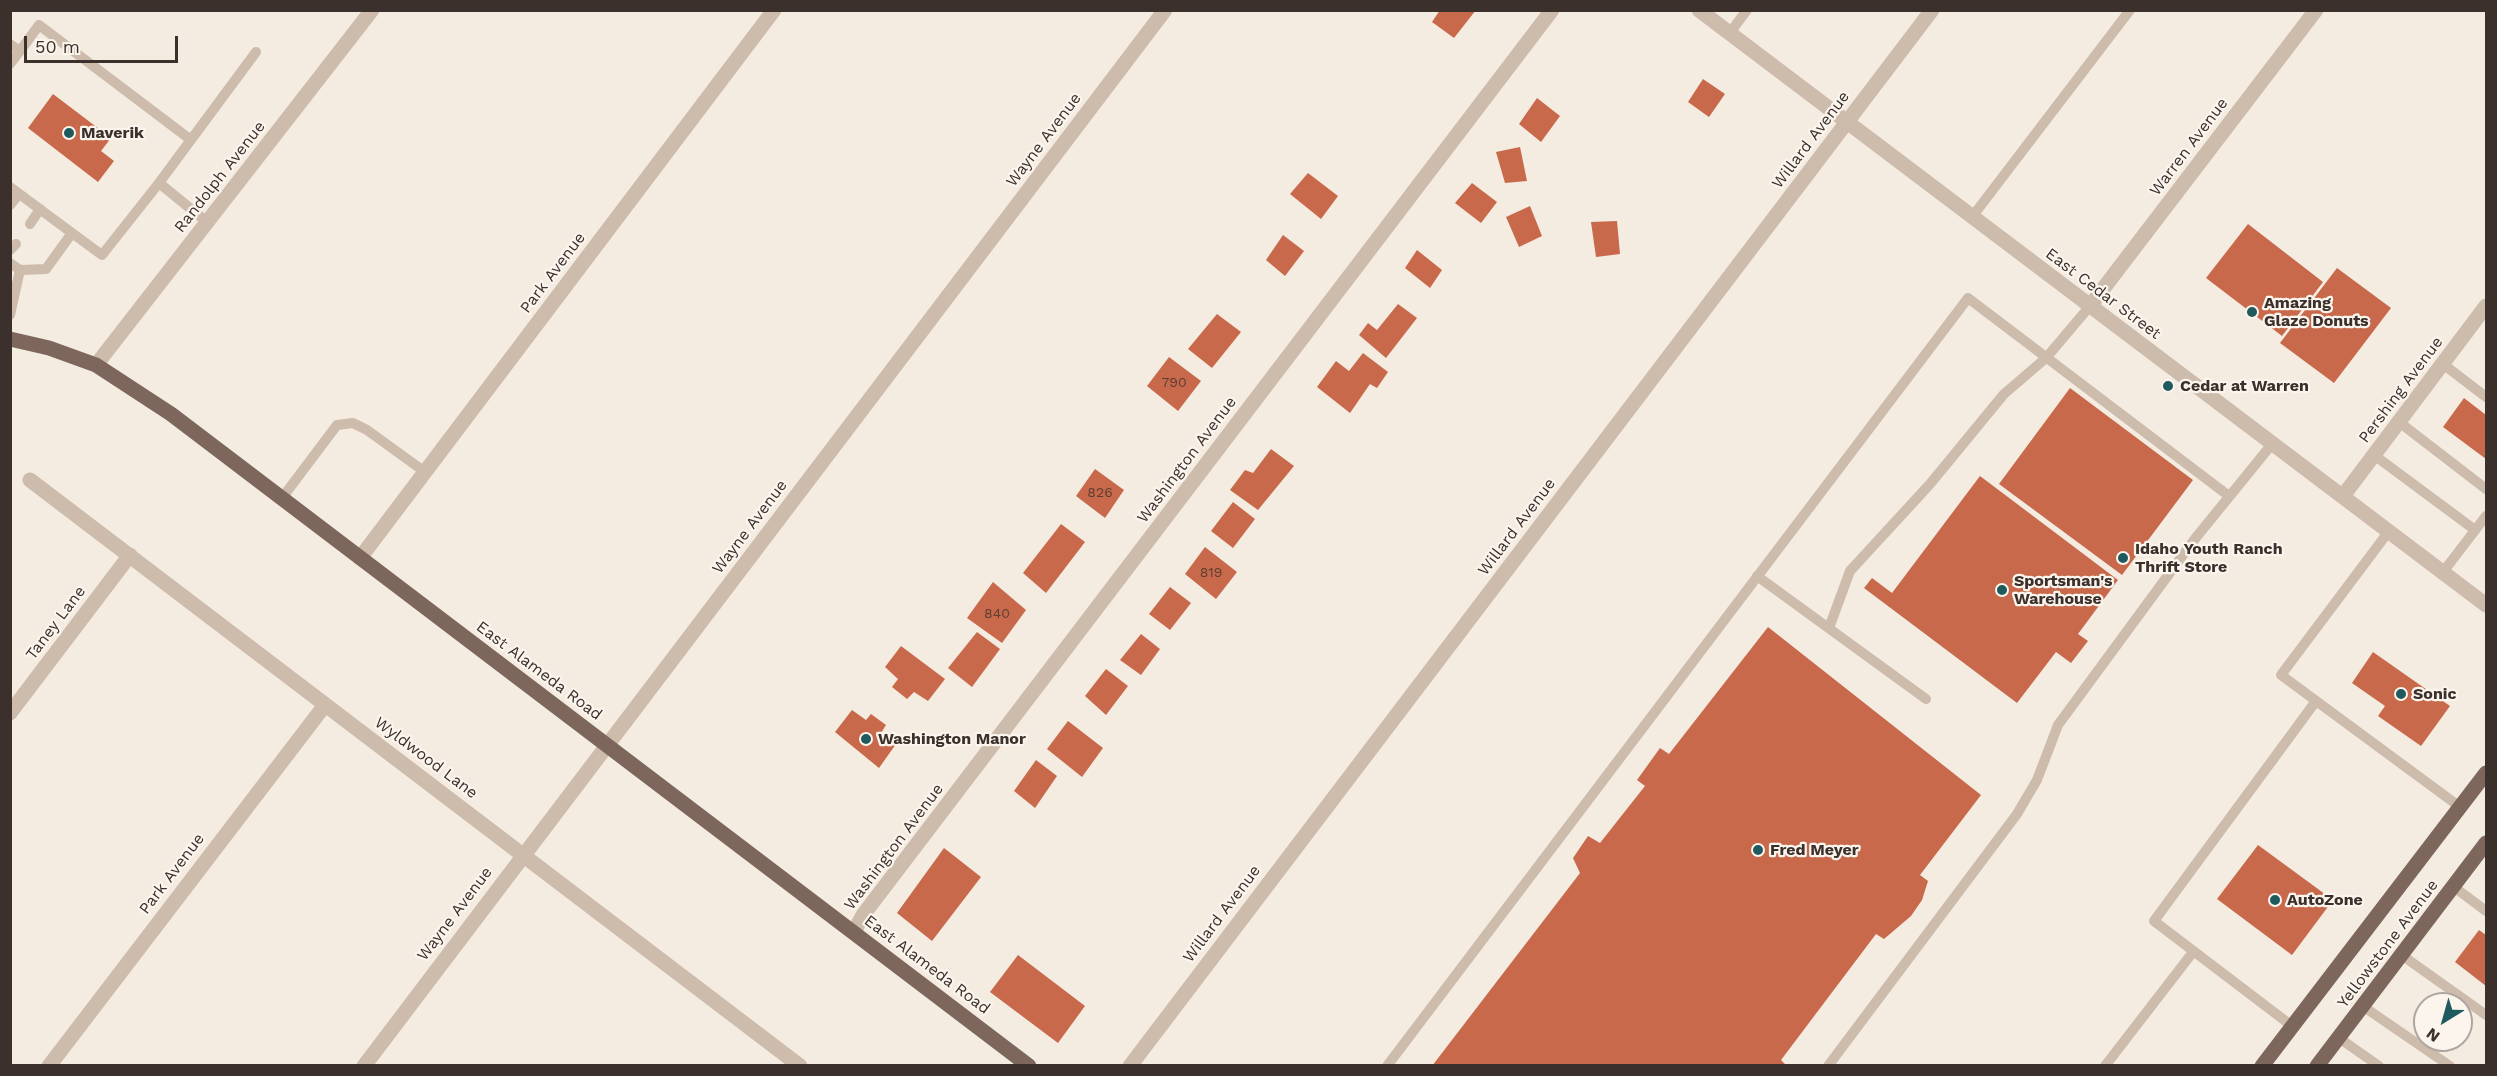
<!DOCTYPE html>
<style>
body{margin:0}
#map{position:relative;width:2497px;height:1076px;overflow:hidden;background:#f4ebe1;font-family:"Work Sans",sans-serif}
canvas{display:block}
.frame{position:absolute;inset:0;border:12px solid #3b302b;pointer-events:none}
.north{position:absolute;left:2413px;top:992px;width:60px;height:60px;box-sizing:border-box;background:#fbf5ee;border:2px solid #aea6a0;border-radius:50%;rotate:217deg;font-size:16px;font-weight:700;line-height:24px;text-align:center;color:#3b302b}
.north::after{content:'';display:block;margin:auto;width:21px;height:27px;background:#1f5a5e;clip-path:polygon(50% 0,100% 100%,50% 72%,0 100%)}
.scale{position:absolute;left:24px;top:36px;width:154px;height:27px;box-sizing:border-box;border:3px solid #3b302b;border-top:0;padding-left:8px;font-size:18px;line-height:21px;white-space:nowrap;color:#3b302b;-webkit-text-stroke:4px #fbf5ee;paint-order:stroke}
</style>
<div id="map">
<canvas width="2497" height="1076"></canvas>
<div class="frame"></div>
<div class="north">N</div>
<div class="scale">50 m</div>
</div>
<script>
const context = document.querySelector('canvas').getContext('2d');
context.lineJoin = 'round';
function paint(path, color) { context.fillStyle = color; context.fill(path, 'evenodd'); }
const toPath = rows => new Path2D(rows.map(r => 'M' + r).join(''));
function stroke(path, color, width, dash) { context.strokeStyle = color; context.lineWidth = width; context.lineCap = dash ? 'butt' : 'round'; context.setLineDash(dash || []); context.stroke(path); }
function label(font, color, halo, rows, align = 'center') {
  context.font = font + ' "Work Sans",sans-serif'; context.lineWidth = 4.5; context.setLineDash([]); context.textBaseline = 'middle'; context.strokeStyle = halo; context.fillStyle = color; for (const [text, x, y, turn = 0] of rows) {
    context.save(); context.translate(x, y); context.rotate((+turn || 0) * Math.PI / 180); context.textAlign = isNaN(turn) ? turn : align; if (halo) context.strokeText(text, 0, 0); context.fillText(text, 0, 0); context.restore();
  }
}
paint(toPath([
 [1440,10,1476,10,1454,38,1432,22],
 [1703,79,1725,94,1709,117,1688,102],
 [53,94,111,138,101,151,114,161,98,182,28,128],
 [1537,98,1560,116,1541,142,1519,124],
 [1520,147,1527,181,1505,183,1496,152],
 [1308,173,1338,196,1321,219,1290,194],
 [1472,183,1497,202,1481,223,1455,203],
 [1530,206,1542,236,1519,247,1506,217],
 [1617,221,1620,254,1596,257,1591,222],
 [2248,224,2323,282,2282,336,2206,278],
 [1283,235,1304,251,1285,276,1266,260],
 [1417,250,1442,270,1430,288,1405,268],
 [2337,268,2391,308,2334,383,2280,343],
 [1398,304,1417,318,1386,358,1359,335,1368,323,1377,330],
 [1217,314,1241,332,1212,368,1188,349],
 [1363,353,1388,372,1377,388,1370,384,1350,413,1317,387,1336,361,1349,371],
 [1169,357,1201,381,1178,411,1147,386],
 [2070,388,2193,480,2122,575,1999,484],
 [2464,398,2486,415,2486,459,2443,427],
 [1271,449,1294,466,1258,510,1230,490,1245,470,1253,473],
 [1095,469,1124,490,1105,518,1076,496],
 [1980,476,2118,580,2078,634,2088,641,2071,663,2056,652,2017,703,1864,588,1872,578,1892,593],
 [1233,502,1255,519,1233,548,1211,531],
 [1061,524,1085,542,1046,593,1023,573],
 [1205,547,1237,572,1216,599,1185,574],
 [993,582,1026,610,1002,643,967,618],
 [1170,587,1191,603,1170,630,1149,614],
 [1768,627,1981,795,1920,875,1928,881,1922,900,1911,916,1884,939,1876,934,1781,1060,1787,1066,1432,1066,1580,873,1573,858,1588,836,1600,843,1645,786,1637,780,1660,748,1669,754],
 [977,632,1000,649,972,687,948,668],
 [1141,634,1160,649,1141,675,1120,660],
 [901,646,945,679,928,701,914,692,907,699,892,687,898,679,885,667],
 [2373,652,2450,706,2421,746,2378,716,2385,706,2352,683],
 [1106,669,1128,686,1106,715,1085,696],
 [852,710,866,720,871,714,886,725,881,733,896,744,879,768,835,732],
 [1068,721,1103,748,1082,777,1047,749],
 [1036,760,1057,776,1035,808,1014,791],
 [2258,845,2333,900,2292,955,2217,899],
 [944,848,981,877,932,941,897,913],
 [2479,930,2486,935,2486,986,2455,962],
 [1018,955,1085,1006,1058,1043,990,992]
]), '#c8694b');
stroke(toPath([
 [1729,34,1747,10],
 [10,44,20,51,10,64],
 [20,51,39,25,191,140],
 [159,183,256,52],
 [10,187,72,233,46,269,20,270,10,263],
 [10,205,19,194],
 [1972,217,2130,10],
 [30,224,40,209],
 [72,233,102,255,159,183,207,222],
 [10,250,16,244],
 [10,315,20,270],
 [2443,364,2486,397],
 [2399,422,2486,489],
 [2374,455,2475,530],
 [282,498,337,425,353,423,367,430,425,472],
 [2389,531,2281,675,2460,807],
 [2443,572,2486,516],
 [1757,576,1926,699],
 [1829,628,1850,571,1930,484,2004,394,2046,358,2090,306],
 [2454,887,2486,911],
 [2403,956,2486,1015],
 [2364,1007,2450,1066],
 [2292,1026,2154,921,2316,701],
 [2339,1038,2379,1066],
 [1387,1066,1968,298,2229,496],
 [1828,1066,2017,814,2037,780,2058,725,2194,540,2272,444],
 [2105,1066,2193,952]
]), '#cdbbac', 10);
stroke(toPath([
 [2090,306,2316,10],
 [96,365,372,10],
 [30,480,800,1066],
 [2343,496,2486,306],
 [360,558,774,10],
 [10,713,130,555],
 [49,1066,325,705],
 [364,1066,1165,10],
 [1130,1066,1932,10]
]), '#cdbbac', 15);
stroke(toPath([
 [1699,10,2486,605],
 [854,932,863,915,1552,10]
]), '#cdbbac', 15);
stroke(toPath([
 [10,339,49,348,96,365,171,414,1029,1066],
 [2262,1066,2486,773],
 [2317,1066,2486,843]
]), '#7d675c', 15);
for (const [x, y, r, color] of [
 [69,133,6,"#1f5a5e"],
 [2252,312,6,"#1f5a5e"],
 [2168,386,6,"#1f5a5e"],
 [2123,558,6,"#1f5a5e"],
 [2002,590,6,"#1f5a5e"],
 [2401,694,6,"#1f5a5e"],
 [866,739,6,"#1f5a5e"],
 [1758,850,6,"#1f5a5e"],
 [2275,900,6,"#1f5a5e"]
]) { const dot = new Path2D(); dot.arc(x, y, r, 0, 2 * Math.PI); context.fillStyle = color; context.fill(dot); stroke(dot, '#fbf5ee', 2); }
label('14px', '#5e3e33', null, [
 ["790",1174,383],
 ["826",1100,493],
 ["819",1211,573],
 ["840",997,614]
]);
label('bold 16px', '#3b302b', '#fbf5ee', [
 ["Maverik",81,133],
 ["Amazing",2264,303],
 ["Glaze Donuts",2264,321],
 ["Cedar at Warren",2180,386],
 ["Idaho Youth Ranch",2135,549],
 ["Thrift Store",2135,567],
 ["Sportsman's",2014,581],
 ["Warehouse",2014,599],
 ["Sonic",2413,694],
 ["Washington Manor",878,739],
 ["Fred Meyer",1770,850],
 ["AutoZone",2287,900]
], 'left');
label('16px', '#3b302b', '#fbf5ee', [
 ["Wayne Avenue",1044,140,-53],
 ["Willard Avenue",1811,140,-53],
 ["Warren Avenue",2189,147,-53],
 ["Randolph Avenue",220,177,-52],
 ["Park Avenue",553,273,-53],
 ["East Cedar Street",2103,294,37],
 ["Pershing Avenue",2401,390,-53],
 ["Washington Avenue",1187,460,-53],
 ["Wayne Avenue",750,527,-53],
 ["Willard Avenue",1517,527,-53],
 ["Taney Lane",56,623,-53],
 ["East Alameda Road",539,671,37],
 ["Wyldwood Lane",426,758,37],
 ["Washington Avenue",894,847,-53],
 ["Park Avenue",172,874,-53],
 ["Wayne Avenue",455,914,-53],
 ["Willard Avenue",1222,914,-53],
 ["Yellowstone Avenue",2388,944,-53],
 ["East Alameda Road",927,965,37]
]);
</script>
